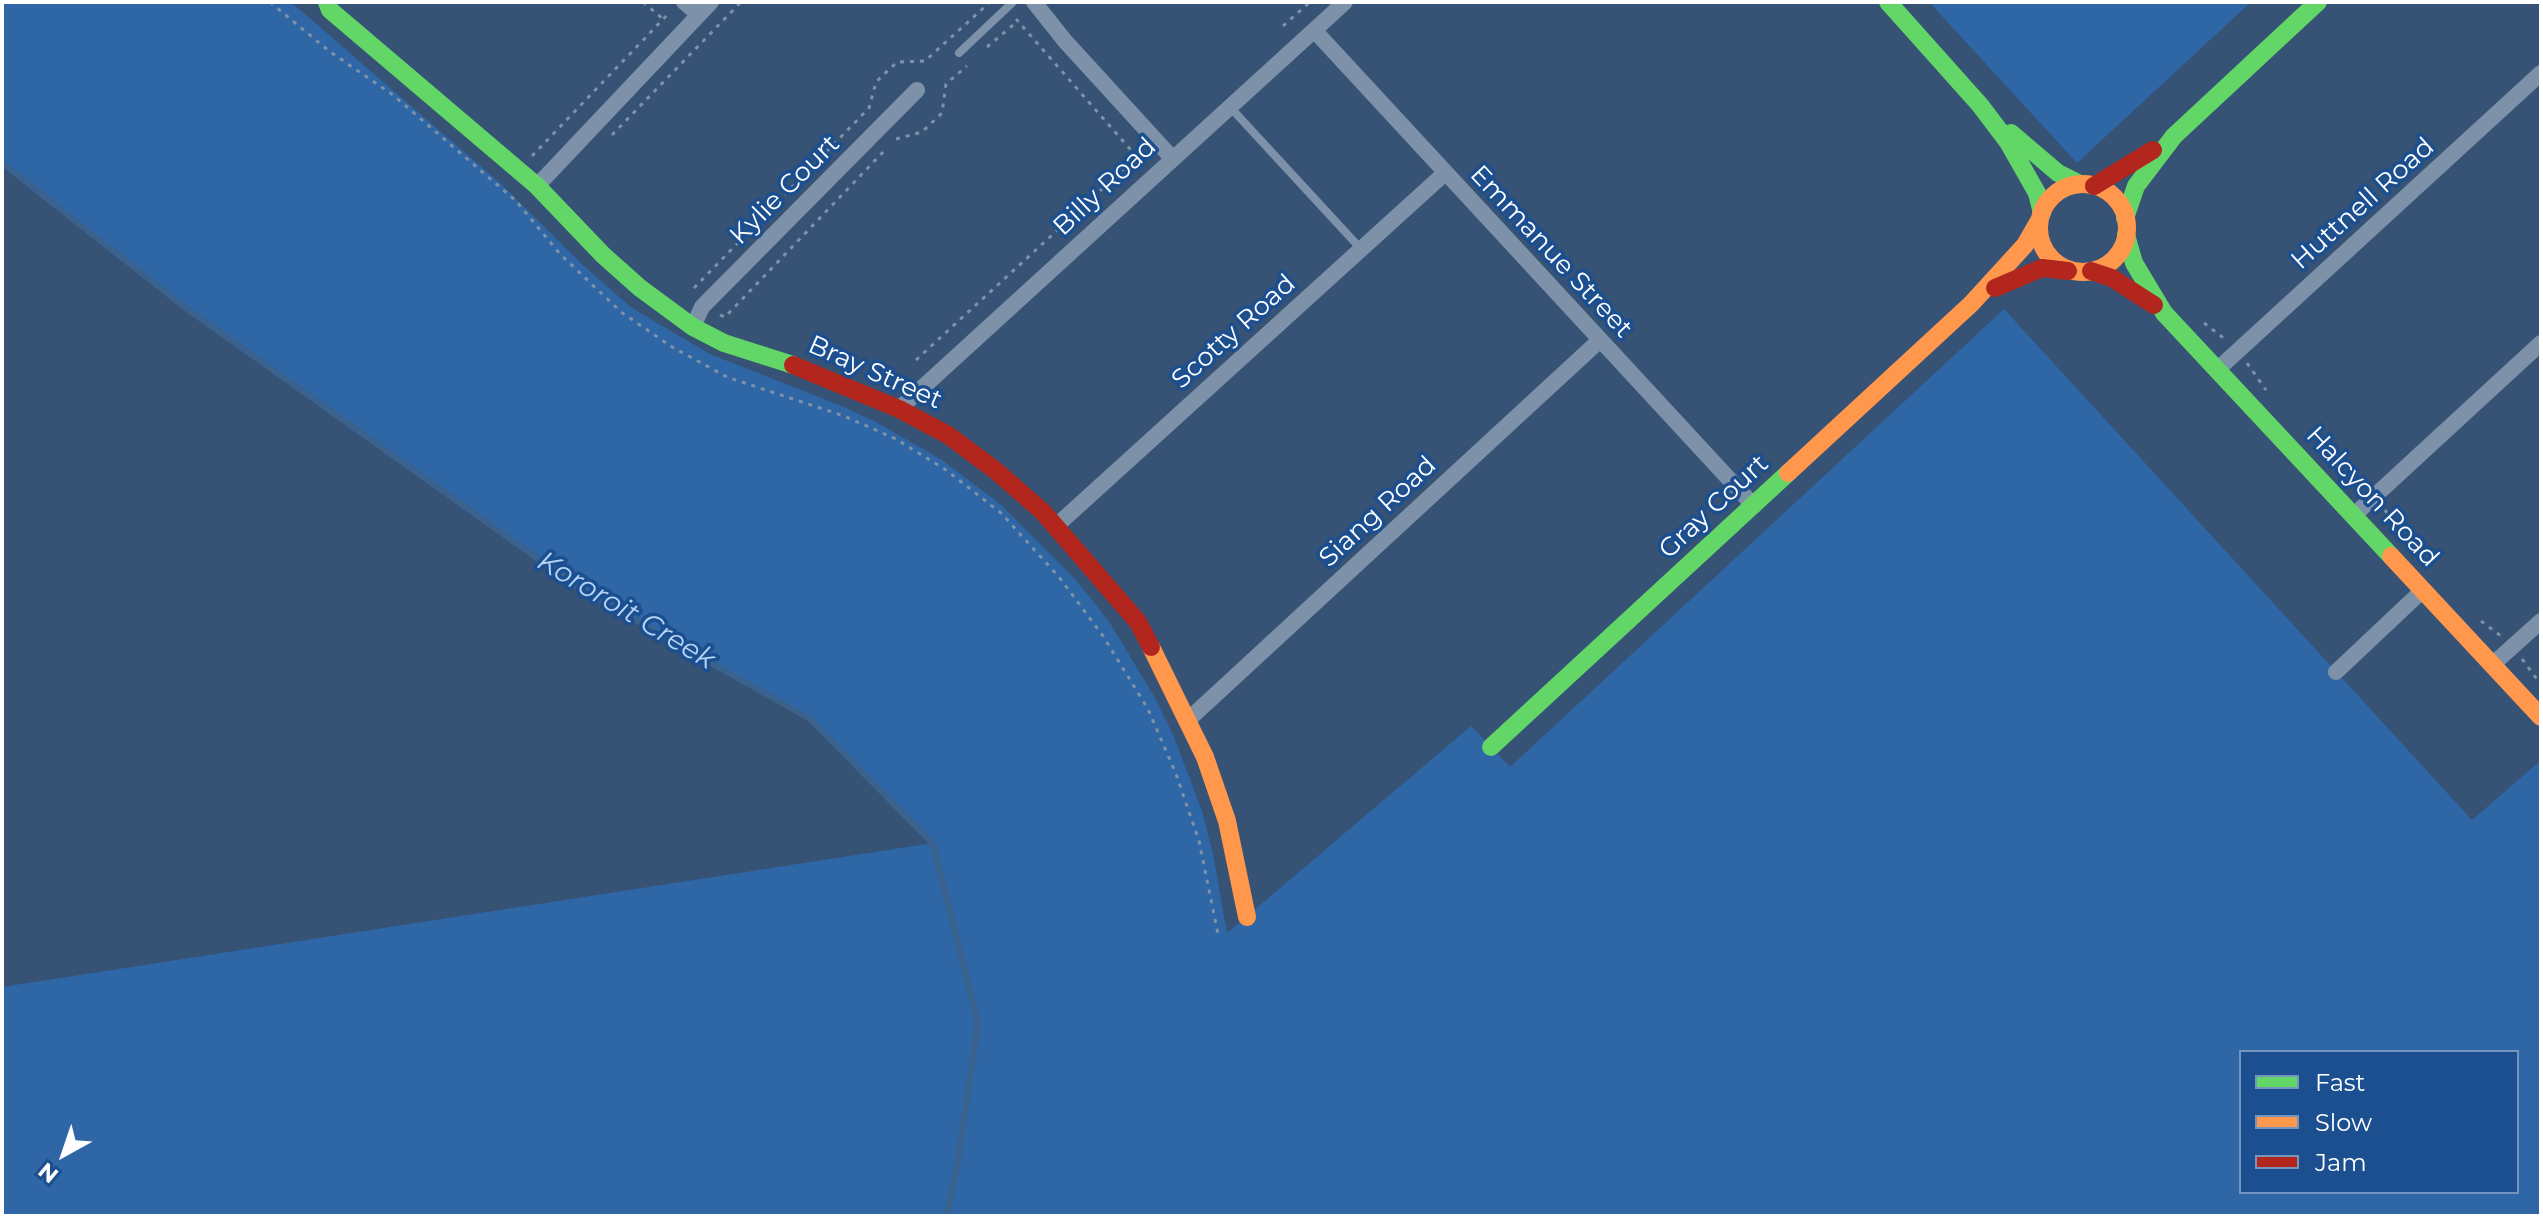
<!DOCTYPE html>
<style>
body{margin:0}
#map{position:relative;width:2543px;height:1218px;overflow:hidden;background:#365274;font-family:Montserrat,sans-serif}
canvas{display:block}
.frame{position:absolute;inset:0;border:4px solid #fff;pointer-events:none}
.legend{position:absolute;left:2239px;top:1050px;width:280px;height:144px;box-sizing:border-box;background:#1b4f8f;border:2px solid #7695bc;margin:0;padding:10px 14px;list-style:none;font-size:24px;color:#fff}
.legend li{display:flex;align-items:center;gap:16px;height:40px}
.legend b{width:40px;border:2px solid #7695bc}
.north{position:absolute;left:24px;top:1114px;width:80px;height:80px;-webkit-text-stroke:6px #1b4f8f;paint-order:stroke;rotate:220deg;font-size:22px;font-weight:700;line-height:32px;text-align:center;color:#fff}
.north::after{content:'';display:block;margin:auto;width:28px;height:36px;background:#fff;clip-path:polygon(50% 0,100% 100%,50% 72%,0 100%)}
</style>
<div id="map">
<canvas width="2543" height="1218"></canvas>
<div class="frame"></div>
<ul class="legend">
<li><b style="height:10px;background:#63d668"></b>Fast</li>
<li><b style="height:10px;background:#ff974d"></b>Slow</li>
<li><b style="height:10px;background:#b3261e"></b>Jam</li>
</ul>
<div class="north">N</div>
</div>
<script>
const context = document.querySelector('canvas').getContext('2d');
context.lineJoin = 'round';
function paint(path, color) { context.fillStyle = color; context.fill(path, 'evenodd'); }
const toPath = rows => new Path2D(rows.map(r => 'M' + r).join(''));
function stroke(path, color, width, dash) { context.strokeStyle = color; context.lineWidth = width; context.lineCap = dash ? 'butt' : 'round'; context.setLineDash(dash || []); context.stroke(path); }
function label(font, color, halo, rows, align = 'center') {
  context.font = font + ' Montserrat,sans-serif'; context.lineWidth = 7; context.setLineDash([]); context.textBaseline = 'middle'; context.strokeStyle = halo; context.fillStyle = color; for (const [text, x, y, turn = 0] of rows) {
    context.save(); context.translate(x, y); context.rotate((+turn || 0) * Math.PI / 180); context.textAlign = isNaN(turn) ? turn : align; if (halo) context.strokeText(text, 0, 0); context.fillText(text, 0, 0); context.restore();
  }
}
paint(toPath([
 [2,2,291,2,499,182,584,266,632,308,710,354,844,407,876,422,942,460,1000,504,1073,577,1093,601,1110,623,1155,698,1174,737,1202,811,1213,854,1227,933,1471,726,1510,767,2004,309,2472,820,2541,760,2541,1216,2,1216,2,987,933,843,810,719,579,588,183,306,2,163],
 [2241,1052,2517,1052,2517,1192,2241,1192],
 [1929,2,2251,2,2077,163]
]), '#2f66a5');
stroke(toPath([
 [2,163,183,306,579,588,810,719,933,844,978,1023,958,1159,947,1216]
]), '#3b618d', 6);
stroke(toPath([
 [270,2,329,51,393,95,516,201,560,254,621,312,672,347,727,377,844,416,896,439,946,470,1001,513,1059,577,1103,636,1148,709,1176,774,1199,841,1218,934],
 [643,2,663,19],
 [1283,26,1310,2],
 [987,47,1018,21],
 [612,135,741,2],
 [896,139,922,132,942,113,946,84,967,66],
 [532,156,670,12],
 [694,288,869,108,876,82,897,62,925,61,990,2],
 [720,315,725,317,885,150],
 [2204,323,2226,340],
 [916,360,1137,157,1016,19],
 [2247,363,2266,390],
 [2341,471,2361,485],
 [2385,510,2401,534],
 [2481,621,2501,636],
 [2522,659,2539,682]
]), '#7d92a8', 3, [4, 6]);
stroke(toPath([
 [959,53,1013,2],
 [1230,107,1361,249]
]), '#7d92a8', 8);
stroke(toPath([
 [684,2,699,15],
 [1034,2,1065,41,1172,158],
 [1314,30,1754,506],
 [537,186,711,2],
 [693,327,702,307,917,90],
 [2217,370,2541,73],
 [899,409,1345,2],
 [2353,516,2541,343],
 [1055,527,1445,173],
 [2492,665,2541,621],
 [2336,672,2423,590],
 [1188,720,1600,340]
]), '#7d92a8', 16);
stroke(toPath([
 [327,2,330,10,537,186,603,255,640,288,693,327,724,343,793,365],
 [1888,2,1980,105,2008,142,2037,193,2042,213],
 [2011,133,2058,173,2080,184],
 [2125,218,2136,186,2174,136,2318,2],
 [2126,235,2134,263,2164,313,2391,556],
 [1491,747,1788,473]
]), '#63d668', 18);
stroke(toPath([
 '2039 228a44 44 0 1 1 88 0a44 44 0 1 1-88 0Z',
 [1788,473,1971,304,2025,245,2040,219],
 [2391,556,2541,717],
 [1151,647,1205,757,1227,821,1247,917]
]), '#ff974d', 18);
stroke(toPath([
 [2094,186,2153,150],
 [2091,271,2112,278,2154,305],
 [1995,288,2042,268,2068,271],
 [793,365,899,409,948,435,995,470,1043,512,1138,622,1151,647]
]), '#b3261e', 18);
label('26px', '#fff', '#1b4f8f', [
 ["Billy Road",1105,187,-43],
 ["Kylie Court",785,190,-45],
 ["Huttnell Road",2363,204,-42],
 ["Emmanue Street",1551,252,47],
 ["Scotty Road",1234,332,-42],
 ["Bray Street",875,373,24],
 ["Halcyon Road",2372,497,47],
 ["Gray Court",1714,507,-43],
 ["Siang Road",1378,512,-43]
]);
label('italic 28px', '#b5d3f5', '#1b4f8f', [
 ["Kororoit Creek",626,611,31]
]);
</script>
